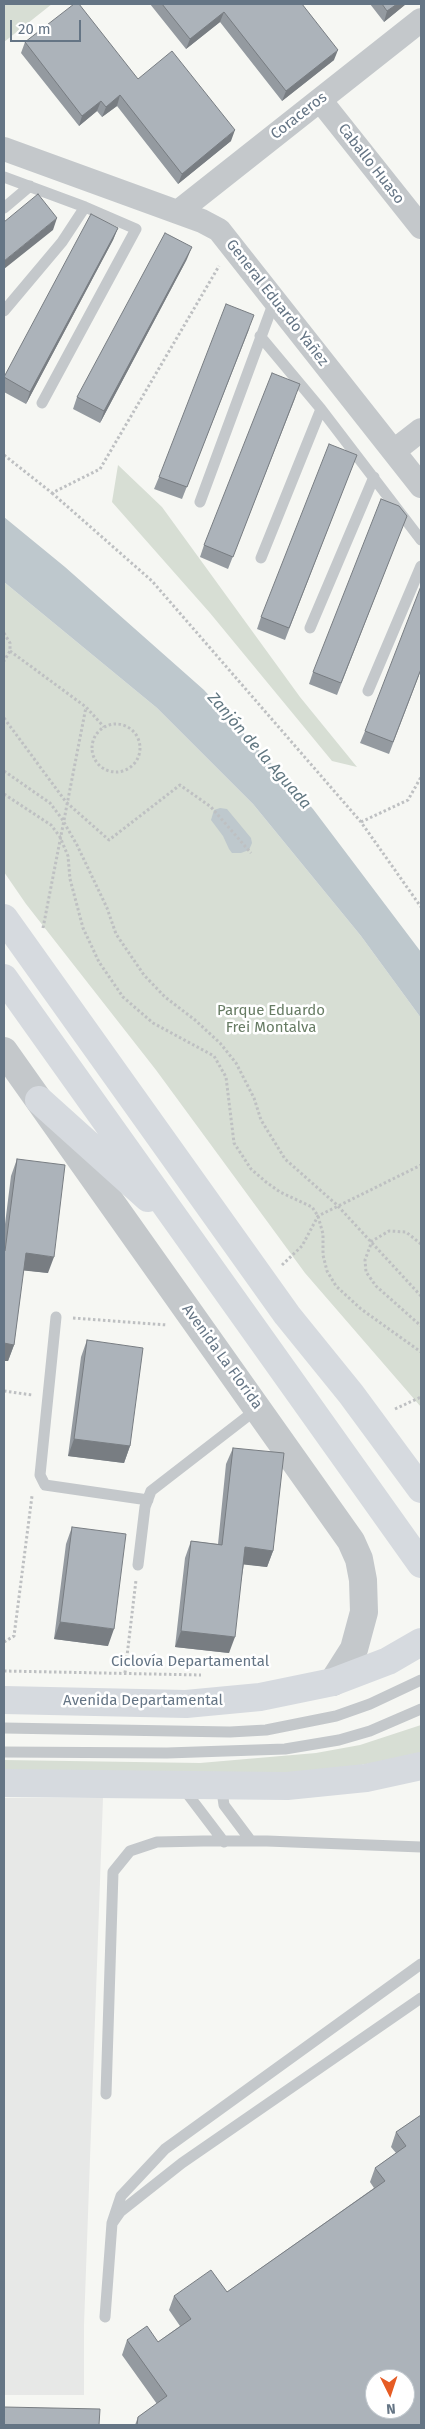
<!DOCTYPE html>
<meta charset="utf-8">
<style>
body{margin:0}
#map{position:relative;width:425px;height:2429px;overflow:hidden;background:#f6f7f3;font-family:"Fira Sans",sans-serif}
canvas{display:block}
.frame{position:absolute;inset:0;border:5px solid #657585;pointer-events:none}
.north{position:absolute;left:365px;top:2369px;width:50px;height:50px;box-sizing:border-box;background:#fff;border:1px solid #c1c8ce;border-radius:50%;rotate:176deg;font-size:14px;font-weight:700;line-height:20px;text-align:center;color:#657585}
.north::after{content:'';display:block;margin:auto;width:18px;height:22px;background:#e65c24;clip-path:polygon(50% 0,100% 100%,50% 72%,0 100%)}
.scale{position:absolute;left:10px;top:20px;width:71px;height:22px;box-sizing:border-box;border:2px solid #657585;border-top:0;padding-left:6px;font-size:15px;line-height:18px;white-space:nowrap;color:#657585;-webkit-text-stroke:4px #fff;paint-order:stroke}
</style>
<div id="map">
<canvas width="425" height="2429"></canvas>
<div class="frame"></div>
<div class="north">N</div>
<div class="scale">20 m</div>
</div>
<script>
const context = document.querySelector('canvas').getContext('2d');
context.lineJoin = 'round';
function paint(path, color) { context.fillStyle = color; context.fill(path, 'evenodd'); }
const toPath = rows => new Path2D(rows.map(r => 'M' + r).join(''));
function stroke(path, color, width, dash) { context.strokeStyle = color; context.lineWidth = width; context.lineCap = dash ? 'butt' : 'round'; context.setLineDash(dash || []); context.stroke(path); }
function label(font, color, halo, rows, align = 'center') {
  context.font = font + ' "Fira Sans",sans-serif'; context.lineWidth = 5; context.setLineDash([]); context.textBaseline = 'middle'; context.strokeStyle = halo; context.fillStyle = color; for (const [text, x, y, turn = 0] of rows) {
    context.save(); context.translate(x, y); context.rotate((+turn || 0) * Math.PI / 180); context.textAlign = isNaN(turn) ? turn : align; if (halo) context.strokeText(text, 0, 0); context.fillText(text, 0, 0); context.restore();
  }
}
paint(toPath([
 [4,1798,103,1798,84,2325,84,2395,4,2395]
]), '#e7e8e7');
paint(toPath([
 [4,4,52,4,4,42],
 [118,465,162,507,300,697,357,767,332,761,210,613,112,502],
 [4,582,157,708,253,804,361,936,421,1018,421,1407,305,1273,156,1070,26,904,4,872],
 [421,1725,421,1754,312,1774,4,1770,4,1760,200,1763,316,1753,360,1745]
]), '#d7ded4');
paint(toPath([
 [4,517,65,567,204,690,313,809,421,952,421,1018,361,936,253,804,157,708,4,582],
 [220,808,227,809,251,838,252,843,249,850,241,853,232,853,229,849,223,836,211,820,214,810]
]), '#bec8cd');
stroke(toPath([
 [4,455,52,493,100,469,219,266],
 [52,493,152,581,361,822,421,907],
 [4,633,10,643,10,651,4,661],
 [10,651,86,707,104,727],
 [4,718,66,802,109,840,180,785,211,807,251,853],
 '92 748a24 24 0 1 1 48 0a24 24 0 1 1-48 0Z',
 [4,771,50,803,62,819,77,845,107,908,116,934,144,975,165,997,195,1020,220,1043,236,1063,254,1098,261,1120,285,1159,337,1205,421,1296],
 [4,794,51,825,60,837,68,856,70,879,83,928,99,962,123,997,153,1023,214,1056,226,1077,234,1143,251,1169,266,1182,280,1192,312,1207,318,1216,323,1234,323,1255,327,1271,336,1286,361,1309,421,1352],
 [361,822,408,800,421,777],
 [43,928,86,707],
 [421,1244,406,1232,389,1231,372,1241,365,1260,366,1272,376,1286,421,1326],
 [282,1265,302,1246,318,1216,421,1165],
 [73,1318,167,1325],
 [4,1391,32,1395],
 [395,1409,421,1397],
 [4,1642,14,1636,32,1496],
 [4,1671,201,1675],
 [125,1673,136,1580]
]), '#bec0c2', 3, [2.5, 2.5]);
stroke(toPath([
 [4,177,85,207,136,229,42,403],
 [4,208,30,186],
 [4,311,62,242,85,207],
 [260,336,321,409,421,540],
 [200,502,275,299],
 [261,558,321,409],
 [310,628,374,477],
 [368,691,421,566],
 [56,1317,40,1475,45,1485,148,1500],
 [138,1565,145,1507,151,1491,257,1409],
 [4,1728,230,1732,266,1730,336,1716,370,1704,421,1680],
 [4,1752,167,1753,285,1749,339,1740,370,1731,421,1709],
 [231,1787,223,1798,224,1805,251,1841],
 [183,1788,224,1842],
 [106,2094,113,1872,130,1851,157,1842,203,1841,267,1841,421,1847],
 [113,2222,120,2212,182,2163,421,1998],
 [105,2317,112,2223,121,2196,165,2149,421,1964]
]), '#c4c8cb', 11);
stroke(toPath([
 [320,100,421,227],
 [4,149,202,221,219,230,421,486],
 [178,212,421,20],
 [394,451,421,430]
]), '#c4c8cb', 24);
stroke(toPath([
 [4,1051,351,1541,359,1559,363,1580,364,1612,354,1649,333,1682]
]), '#c4c8cb', 28);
stroke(toPath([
 [4,1700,186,1704,260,1697,333,1682,388,1661,421,1642],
 [4,1783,287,1786,366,1778,421,1766]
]), '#d6dadf', 28);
stroke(toPath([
 [4,918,287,1315,351,1394,421,1489],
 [4,978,421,1564],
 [39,1100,148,1198]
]), '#d6dadf', 28);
paint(toPath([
 [150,4,302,4,334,60,282,101,220,22,186,49],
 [370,4,406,4,384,22],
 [25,42,138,79,231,141,178,184,117,106,102,117,97,111,79,126,21,53],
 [118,228,113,240,26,404,4,392,4,377],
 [187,259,100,423,73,409,77,397],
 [250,327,182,499,154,489,159,477],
 [296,396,228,569,200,557,204,545],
 [352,467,285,640,257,629,261,617],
 [402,528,337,695,309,684,313,672],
 [421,670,389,754,360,743,365,731],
 [17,1159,48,1273,23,1270,14,1345,8,1361,4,1361,4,1232,11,1176],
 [87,1340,130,1446,124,1463,68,1456,81,1357],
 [233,1448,273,1551,267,1567,244,1564,229,1653,175,1647,185,1558,191,1541,218,1544,226,1464],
 [72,1527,108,1646,54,1639,66,1544],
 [421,2115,421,2425,135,2425,138,2417,157,2404,122,2355,127,2340,158,2342,180,2326,169,2310,174,2296,227,2292,374,2188,370,2182,375,2168,396,2153,391,2147,396,2132]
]), '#949aa0');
paint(toPath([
 [397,4,406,4,384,22,387,11],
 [224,12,220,22,186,49,190,39],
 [338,50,334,60,282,101,286,91],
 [120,95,117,106,102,117,106,107],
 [101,101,97,111,79,126,82,116],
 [235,130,231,141,178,184,182,174],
 [57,218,53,230,4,269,4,261],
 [118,228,113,240,26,404,30,392],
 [192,247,187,259,100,423,104,411],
 [26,1253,54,1257,48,1273,19,1270],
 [4,1343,14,1345,8,1361,4,1361],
 [74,1439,130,1446,124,1463,68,1456],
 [245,1547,273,1551,267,1567,239,1564],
 [60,1622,114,1629,108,1646,54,1639],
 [181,1631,235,1637,229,1653,175,1647]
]), '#787d82');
const building = toPath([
 [74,4,79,4,138,79,172,51,235,130,182,174,120,95,106,107,101,101,82,116,25,42,74,4],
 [162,4,302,4,338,50,286,91,224,12,190,39,162,4],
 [382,4,397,4,387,11,382,4],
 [38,194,57,218,4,261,4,222,38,194],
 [91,214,118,228,30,392,4,377,91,214],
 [165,233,192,247,104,411,77,397,165,233],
 [226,304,254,315,187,487,159,477,226,304],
 [272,373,300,384,233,557,204,545,272,373],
 [329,444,357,455,289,628,261,617,329,444],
 [381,499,399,506,407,516,341,683,313,672,381,499],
 [421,586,421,669,393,742,365,731,421,586],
 [17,1159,65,1165,54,1257,26,1253,14,1345,4,1343,4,1250,5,1251,17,1159],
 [87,1340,143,1348,130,1446,74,1439,87,1340],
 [233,1448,284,1453,273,1551,245,1547,235,1637,181,1631,191,1541,222,1545,233,1448],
 [72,1527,126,1534,114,1629,60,1622,72,1527],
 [421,2115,421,2425,137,2425,138,2417,167,2396,127,2340,147,2326,158,2342,191,2319,174,2296,211,2270,227,2292,385,2181,375,2168,406,2146,396,2132,421,2115],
 [375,2379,405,2379,405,2409,375,2409,375,2379],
 [4,2407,100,2409,99,2425,4,2425,4,2407]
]);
paint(building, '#acb3ba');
stroke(building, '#787d82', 1);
label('15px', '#657585', '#fff', [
 ["Coraceros",299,116,-38],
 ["Caballo Huaso",371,164,52],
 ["General Eduardo Yañez",277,303,52],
 ["Avenida La Florida",222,1357,54],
 ["Ciclovía Departamental",190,1662],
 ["Avenida Departamental",143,1701]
]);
label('15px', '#677c64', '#fff', [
 ["Parque Eduardo",271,1011],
 ["Frei Montalva",271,1028]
]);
label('italic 16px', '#617781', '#fff', [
 ["Zanjón de la Aguada",259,751,49]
]);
</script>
